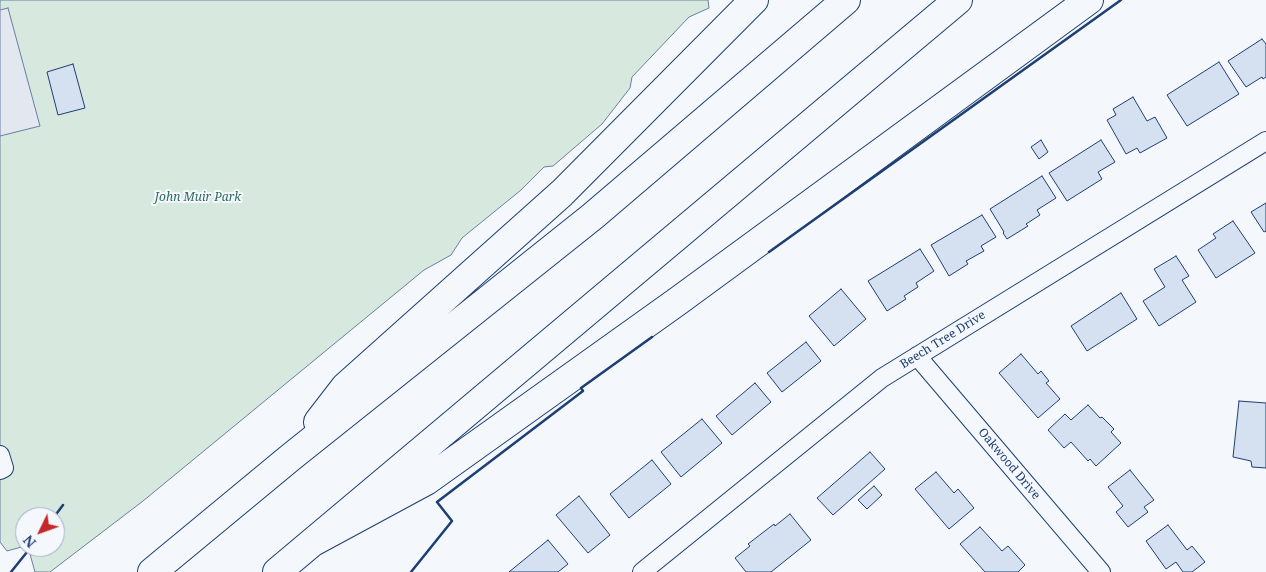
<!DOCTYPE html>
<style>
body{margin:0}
#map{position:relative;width:1266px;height:572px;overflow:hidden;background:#f4f7fb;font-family:"Noto Serif",serif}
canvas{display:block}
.north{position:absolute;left:15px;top:507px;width:50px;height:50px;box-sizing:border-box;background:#f4f7fb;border:1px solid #9eadc5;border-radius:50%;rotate:228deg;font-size:14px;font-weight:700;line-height:20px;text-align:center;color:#1d3f73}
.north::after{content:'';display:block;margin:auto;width:18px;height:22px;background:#c62828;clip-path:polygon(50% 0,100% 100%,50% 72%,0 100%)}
</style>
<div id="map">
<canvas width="1266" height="572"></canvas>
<div class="north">N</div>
</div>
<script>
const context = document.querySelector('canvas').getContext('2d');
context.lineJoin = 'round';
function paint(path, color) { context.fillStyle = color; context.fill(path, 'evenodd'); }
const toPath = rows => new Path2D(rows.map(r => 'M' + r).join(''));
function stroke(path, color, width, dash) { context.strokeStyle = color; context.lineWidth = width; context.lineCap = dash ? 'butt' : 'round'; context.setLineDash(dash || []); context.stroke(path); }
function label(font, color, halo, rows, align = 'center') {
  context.font = font + ' "Noto Serif",serif'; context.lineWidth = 4; context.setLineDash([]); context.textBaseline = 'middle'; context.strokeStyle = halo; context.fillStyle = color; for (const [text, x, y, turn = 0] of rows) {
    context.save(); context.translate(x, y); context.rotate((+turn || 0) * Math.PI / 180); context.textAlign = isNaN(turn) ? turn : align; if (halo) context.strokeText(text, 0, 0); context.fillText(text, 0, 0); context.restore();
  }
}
const green = toPath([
 [0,0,708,0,709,8,689,17,632,77,630,88,602,124,553,166,544,167,521,190,462,238,451,255,424,270,143,501,50,572,35,572,28,547,55,547,55,517,25,517,25,546,7,551,0,542,0,0]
]);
paint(green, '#d7e8df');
stroke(green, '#687fa3', 1);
const parking = toPath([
 [8,8,40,126,0,136,0,10,8,8]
]);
paint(parking, '#e3e8f0');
stroke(parking, '#687fa3', 1);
const building = toPath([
 [1262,39,1266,44,1266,77,1263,79,1262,77,1246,87,1228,61,1262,39],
 [1219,62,1239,94,1187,126,1167,95,1219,62],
 [73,64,85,108,58,115,47,72,73,64],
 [1133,97,1147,121,1155,117,1167,138,1140,153,1137,148,1126,154,1107,120,1116,115,1113,109,1133,97],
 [1041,140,1048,152,1039,159,1031,147,1041,140],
 [1101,140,1115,162,1098,172,1102,179,1067,201,1049,173,1101,140],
 [1042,176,1056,198,1037,210,1040,215,1026,224,1028,226,1007,239,1003,233,1004,232,990,209,1042,176],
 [1266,203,1266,231,1264,232,1251,212,1266,203],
 [982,215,996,237,981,246,984,251,966,261,968,264,949,276,931,245,982,215],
 [1233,221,1255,253,1216,278,1198,250,1216,238,1213,234,1233,221],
 [920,249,934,271,916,283,918,287,904,296,906,299,887,311,868,281,920,249],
 [1176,256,1189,276,1182,280,1196,302,1159,326,1143,301,1165,287,1154,269,1176,256],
 [841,289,866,319,834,346,809,316,841,289],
 [1121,293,1137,319,1087,351,1071,326,1121,293],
 [806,342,821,361,782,392,767,373,806,342],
 [1021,354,1038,374,1041,371,1049,381,1046,383,1060,399,1038,418,999,373,1021,354],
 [755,383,771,402,732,435,716,416,755,383],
 [1239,401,1266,403,1266,468,1252,467,1251,461,1233,457,1239,401],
 [1088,405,1100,418,1102,417,1114,429,1111,432,1121,443,1096,466,1090,459,1088,461,1071,442,1064,448,1048,430,1065,414,1071,420,1088,405],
 [702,419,722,443,681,477,661,452,702,419],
 [870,452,885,469,833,515,817,498,870,452],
 [652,460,671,484,629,518,610,494,652,460],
 [1130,470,1154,500,1144,507,1148,512,1128,527,1116,512,1123,506,1108,487,1130,470],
 [936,472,954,493,958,489,974,508,949,529,915,489,936,472],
 [874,486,882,495,867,509,858,500,874,486],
 [579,496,610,535,588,553,556,515,579,496],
 [790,514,811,540,771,572,746,572,735,558,750,546,748,544,774,524,775,526,790,514],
 [1168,525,1187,550,1192,546,1205,562,1192,572,1183,572,1176,562,1166,569,1146,541,1168,525],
 [980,527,1002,551,1008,546,1025,565,1018,572,985,572,960,544,980,527],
 [548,540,568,564,558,572,509,572,548,540]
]);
paint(building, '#d5e0f0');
stroke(building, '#1d3f73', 1);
const minor = toPath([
 [917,356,1101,572],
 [0,455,4,468,0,470],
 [642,572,882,378,1266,141]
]);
const motorway = toPath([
 [318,422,345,387,562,193,754,0],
 [313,542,426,481,678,301,1089,0],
 [152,572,291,457,593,216,846,0],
 [277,572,958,0]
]);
stroke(minor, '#1d3f73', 20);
stroke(motorway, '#1d3f73', 30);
stroke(minor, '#f4f7fb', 18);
stroke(motorway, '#f4f7fb', 28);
stroke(toPath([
 [769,252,1121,0],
 [54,517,63,505],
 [11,572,31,547],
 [411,572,452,521,437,502,583,391,581,388,652,337]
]), '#1d3f73', 2.5);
label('italic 12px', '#2c6c60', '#f4f7fb', [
 ["John Muir Park",198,198]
]);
label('12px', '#1d3f73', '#f4f7fb', [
 ["Beech Tree Drive",943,340,-32],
 ["Oakwood Drive",1009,464,50]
]);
</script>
